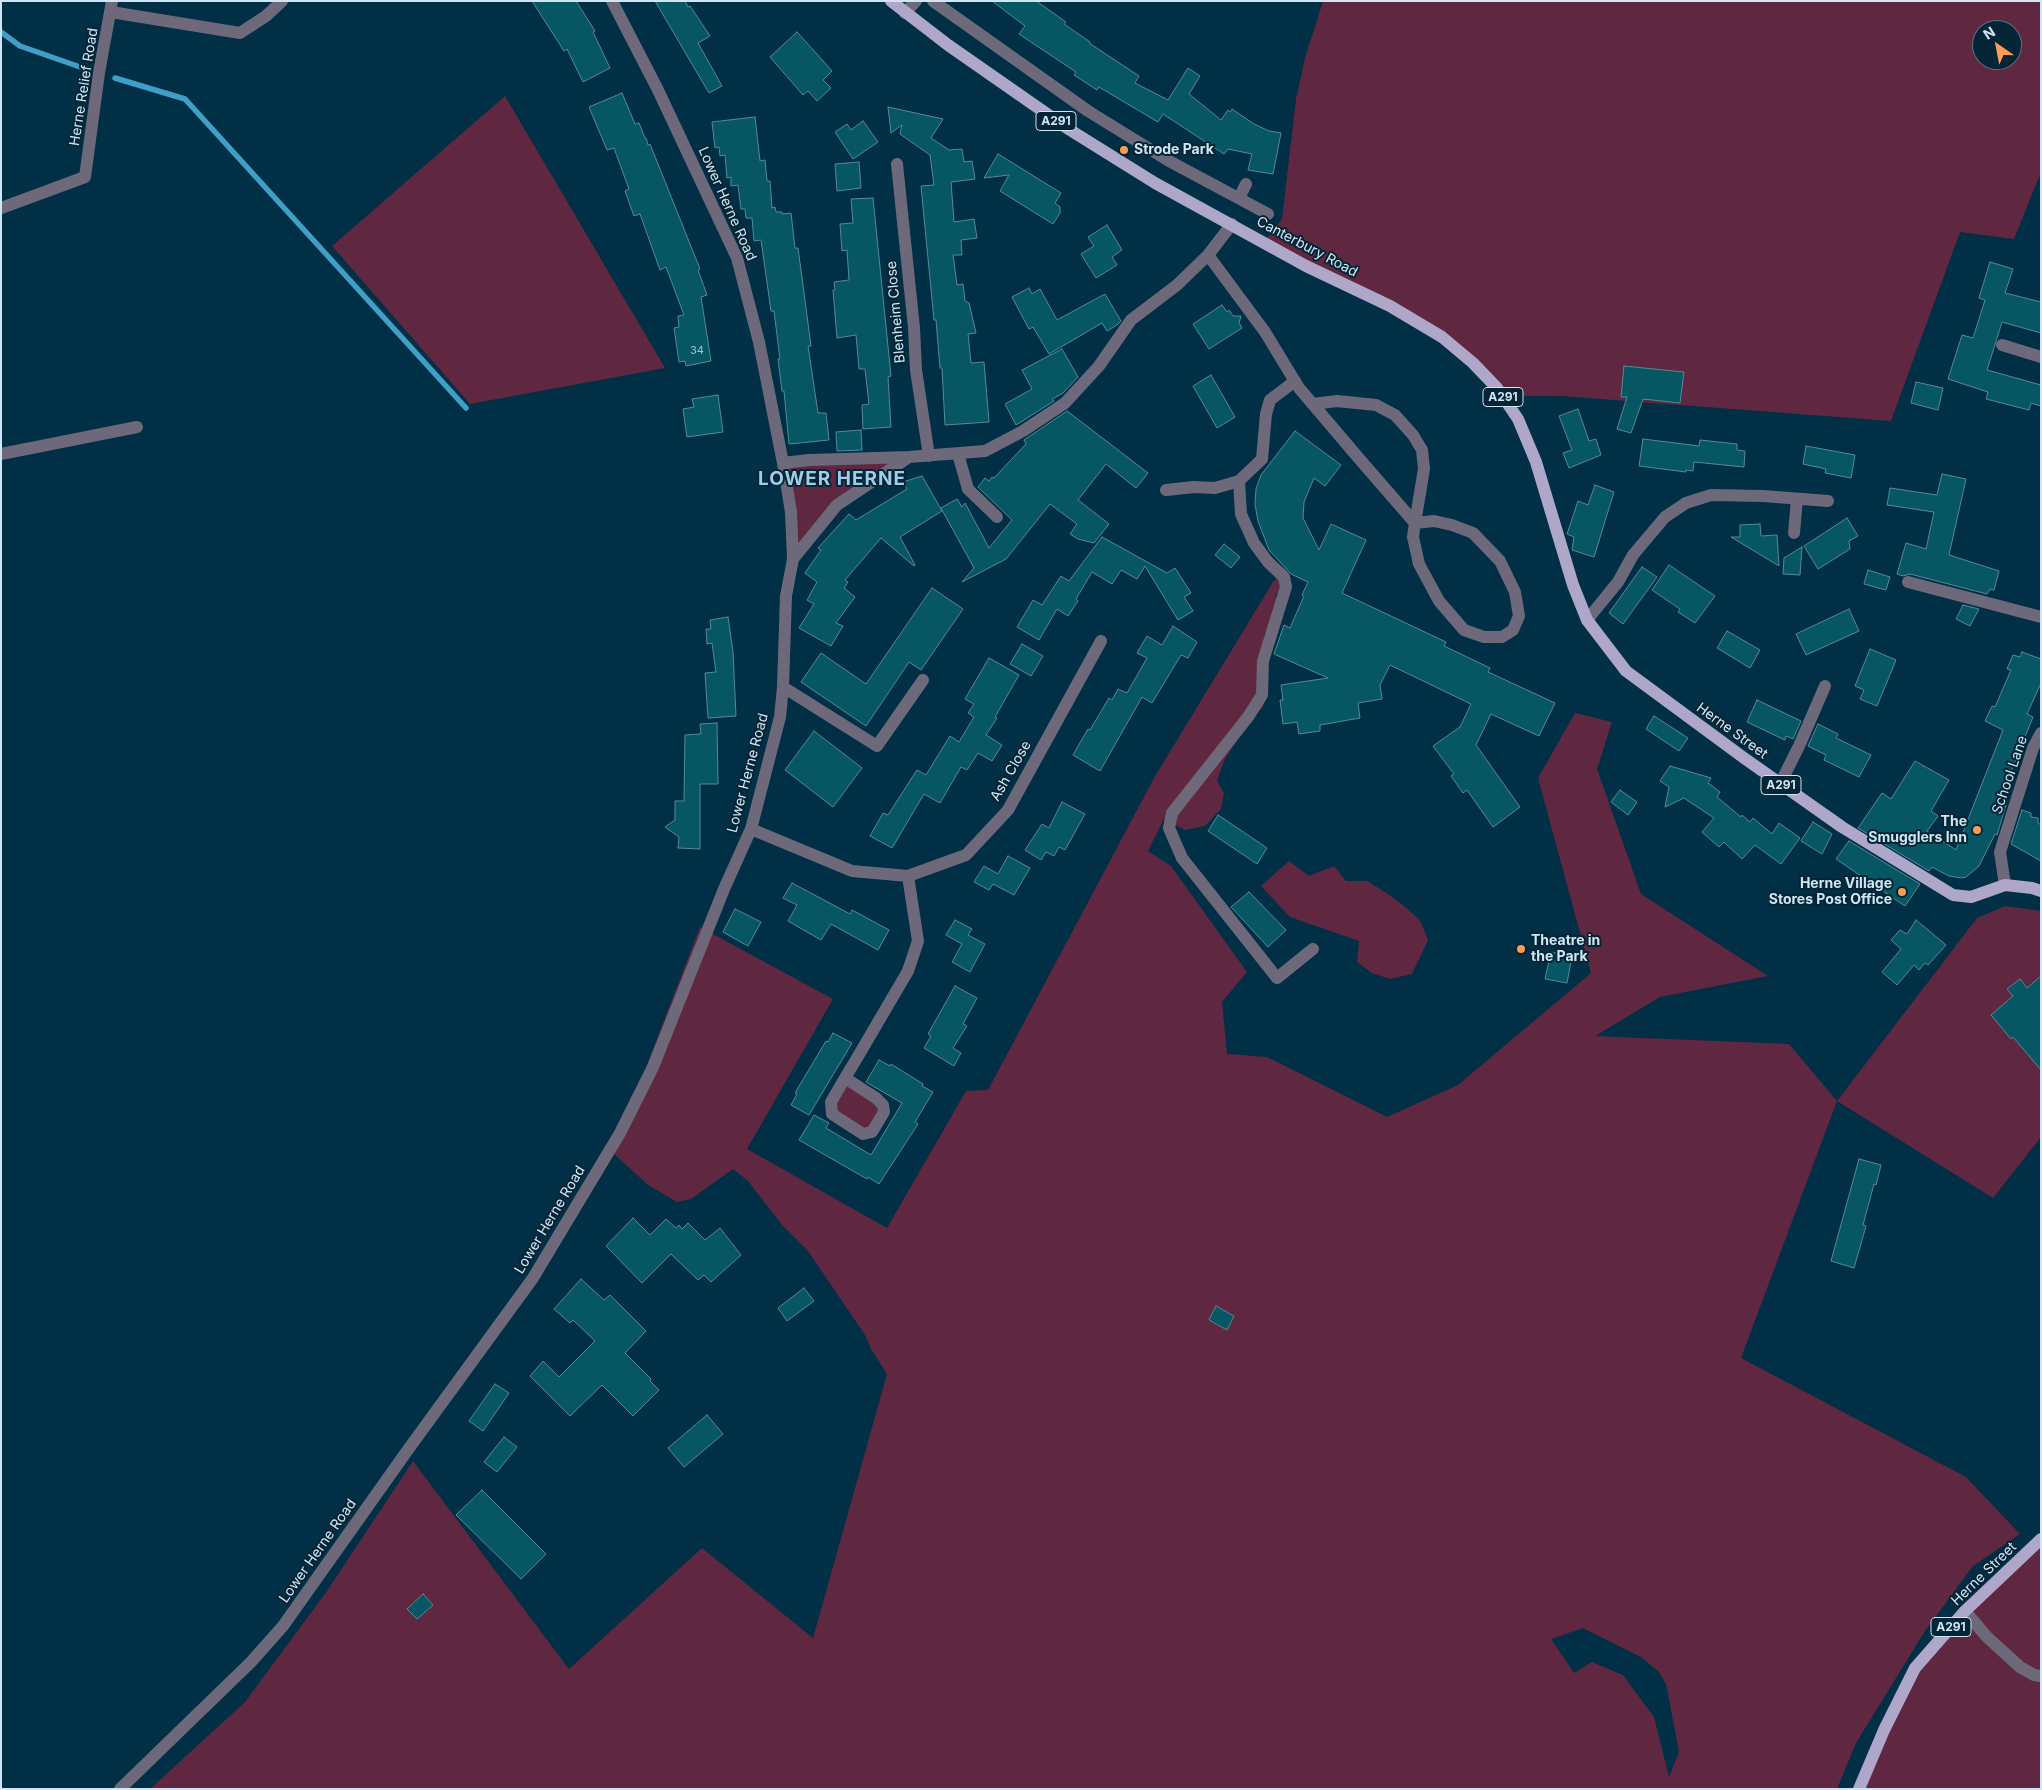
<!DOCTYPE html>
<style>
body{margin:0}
#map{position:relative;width:2042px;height:1790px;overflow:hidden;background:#012f45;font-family:Inter,sans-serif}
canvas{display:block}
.frame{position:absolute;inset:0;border:2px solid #d0e6f4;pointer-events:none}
.north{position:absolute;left:1972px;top:20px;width:50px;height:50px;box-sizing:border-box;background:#042535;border:1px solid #567281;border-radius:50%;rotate:327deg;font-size:14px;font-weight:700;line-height:20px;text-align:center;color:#d0e6f4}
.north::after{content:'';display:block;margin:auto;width:18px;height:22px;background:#fd9c56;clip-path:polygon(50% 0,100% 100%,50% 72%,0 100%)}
</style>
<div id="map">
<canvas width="2042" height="1790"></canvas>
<div class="frame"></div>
<div class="north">N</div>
</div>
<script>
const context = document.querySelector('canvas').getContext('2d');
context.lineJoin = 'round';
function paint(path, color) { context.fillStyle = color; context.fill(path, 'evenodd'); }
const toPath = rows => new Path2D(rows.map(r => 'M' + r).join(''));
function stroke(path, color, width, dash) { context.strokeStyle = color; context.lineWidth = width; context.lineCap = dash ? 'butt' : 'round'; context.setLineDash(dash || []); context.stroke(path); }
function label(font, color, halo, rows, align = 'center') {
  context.font = font + ' Inter,sans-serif'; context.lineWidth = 4; context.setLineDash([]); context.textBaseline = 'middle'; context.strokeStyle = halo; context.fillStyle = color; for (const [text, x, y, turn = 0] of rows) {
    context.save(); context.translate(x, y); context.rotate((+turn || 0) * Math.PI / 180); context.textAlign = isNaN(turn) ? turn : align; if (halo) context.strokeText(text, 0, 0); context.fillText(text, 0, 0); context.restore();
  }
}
paint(toPath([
 [1323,1,2041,1,2041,172,2014,239,1960,232,1891,421,1561,396,1517,396,1497,388,1442,337,1264,242,1282,219,1296,99,1305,58],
 [1982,30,2012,30,2012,60,1982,60],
 [505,96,665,368,470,404,332,246],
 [909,457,837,505,793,559,783,463],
 [1278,577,1286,587,1275,595,1284,608,1264,635,1268,683,1263,707,1246,726,1224,761,1217,781,1224,793,1221,809,1205,826,1185,830,1164,819,1148,851,1171,866,1247,972,1222,1002,1227,1054,1267,1057,1387,1117,1458,1085,1591,973,1538,778,1575,713,1612,722,1597,769,1641,894,1768,976,1660,997,1595,1036,1789,1044,1837,1101,1977,918,2005,906,2041,911,2041,1137,1993,1198,1837,1101,1741,1358,1966,1477,2020,1534,1973,1566,1925,1631,1856,1743,1837,1789,150,1789,245,1702,327,1591,413,1461,569,1669,702,1548,813,1638,887,1374,871,1349,865,1335,808,1251,782,1225,748,1181,733,1169,691,1199,677,1202,648,1185,613,1153,700,927,833,999,747,1149,887,1228,966,1091,988,1090,1154,778,1273,582],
 [1583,1628,1641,1657,1659,1672,1666,1684,1679,1752,1669,1777,1654,1717,1623,1675,1592,1662,1574,1673,1551,1639],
 [1289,861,1309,876,1334,866,1346,881,1368,881,1398,901,1420,920,1428,940,1412,974,1390,979,1372,973,1357,962,1359,941,1290,917,1261,886],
 [845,1078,883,1105,872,1132,832,1114],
 [2041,1540,2041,1789,1859,1789,1915,1668]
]), '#602740');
stroke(toPath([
 [1,32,20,46,83,68],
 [115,78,185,99,466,408]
]), '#409fc6', 5.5);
const building = toPath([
 [532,1,576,1,595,31,593,32,610,68,583,82,567,49,564,51,532,1],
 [655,1,685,1,688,7,690,6,710,36,698,43,722,86,709,93,655,1],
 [992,1,1036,1,1066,22,1064,24,1090,42,1089,43,1139,76,1135,83,1168,100,1188,68,1200,76,1189,94,1221,120,1228,110,1230,112,1232,109,1254,124,1269,131,1281,133,1273,174,1248,170,1252,154,1228,149,1224,154,1163,114,1158,122,1099,87,1097,90,1074,75,1076,72,1019,34,1025,26,992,1],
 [797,32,832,71,823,80,831,88,817,101,808,91,803,95,770,57,797,32],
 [622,93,635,124,639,123,645,138,646,138,648,145,650,144,700,269,698,270,707,295,701,297,711,361,686,366,685,361,679,362,674,328,679,327,678,316,684,315,666,267,660,270,640,214,634,216,625,191,629,189,614,148,607,150,589,107,622,93],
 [888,107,943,119,931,138,949,150,962,149,964,162,972,161,975,179,951,182,954,222,974,219,977,238,961,240,962,255,953,255,957,285,963,284,965,301,969,303,976,333,968,334,971,363,984,362,989,422,945,425,942,368,940,368,936,320,934,320,921,186,934,185,930,155,900,134,902,125,891,133,888,107],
 [755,117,760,161,765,160,767,181,770,181,772,208,775,207,776,212,782,212,782,214,791,213,795,248,798,248,811,346,808,346,818,413,826,413,829,440,789,444,784,391,782,391,778,359,780,359,774,311,771,311,761,240,754,241,752,218,746,218,745,209,741,209,738,185,731,186,731,177,727,178,725,155,720,156,719,147,715,148,712,122,755,117],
 [863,121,878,142,853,159,835,132,847,124,851,130,863,121],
 [998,154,1061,193,1055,203,1060,207,1060,213,1053,224,1000,191,1009,175,984,178,998,154],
 [859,162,861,188,837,191,835,164,859,162],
 [873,198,891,376,888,377,891,427,863,429,862,405,869,404,865,369,859,369,856,335,837,338,833,290,835,290,834,282,849,280,847,250,842,251,840,224,853,223,851,199,873,198],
 [1107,225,1122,250,1112,257,1117,265,1096,278,1081,254,1094,246,1088,237,1107,225],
 [1990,262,2013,269,2005,293,2041,302,2041,333,2002,322,1987,370,2041,385,2041,406,2031,403,2029,410,1986,399,1988,392,1948,379,1962,335,1973,338,1985,300,1979,298,1990,262],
 [1029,288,1032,294,1040,289,1057,320,1105,294,1121,321,1117,325,1107,331,1102,323,1049,354,1033,327,1029,329,1012,297,1029,288],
 [1222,305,1227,312,1229,310,1233,316,1241,316,1239,323,1242,328,1209,349,1193,324,1222,305],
 [1062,349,1078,377,1063,393,1052,399,1054,401,1016,425,1005,404,1032,389,1022,370,1062,349],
 [1624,366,1684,372,1680,403,1643,399,1631,433,1617,429,1627,397,1621,397,1624,366],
 [1211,375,1235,417,1217,428,1193,386,1211,375],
 [1916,382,1943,388,1938,410,1911,403,1916,382],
 [718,395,723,432,687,437,683,409,694,407,692,399,718,395],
 [1578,409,1589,441,1596,439,1601,455,1569,468,1563,453,1572,450,1559,416,1578,409],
 [1067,411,1148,473,1136,488,1106,464,1078,500,1109,524,1094,543,1078,539,1070,534,1077,524,1050,504,1006,559,962,582,974,568,941,508,957,499,962,507,965,503,989,548,1012,520,978,487,985,478,989,481,992,477,994,478,1026,444,1024,440,1067,411],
 [861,430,862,450,837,451,836,432,861,430],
 [1295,431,1341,465,1325,486,1314,478,1304,502,1303,518,1319,550,1331,524,1366,540,1342,593,1446,642,1444,646,1490,668,1488,672,1555,703,1539,736,1491,714,1476,745,1520,807,1493,827,1467,790,1463,793,1451,776,1454,774,1433,746,1460,727,1471,704,1390,665,1380,685,1382,699,1358,703,1360,718,1320,725,1320,731,1299,734,1297,722,1283,724,1280,700,1283,700,1281,685,1328,678,1274,654,1284,625,1290,628,1304,596,1302,595,1308,582,1291,574,1269,550,1258,521,1255,504,1256,489,1261,475,1295,431],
 [1643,439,1699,446,1700,440,1737,444,1737,450,1745,451,1744,467,1694,462,1693,471,1686,470,1686,472,1639,466,1643,439],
 [1806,446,1855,455,1851,478,1825,473,1826,469,1803,464,1806,446],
 [1942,474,1966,479,1949,555,1999,571,1994,590,1990,589,1987,594,1910,574,1903,576,1897,574,1906,543,1926,549,1934,512,1887,505,1890,488,1937,495,1942,474],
 [922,476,942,511,900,537,915,565,914,566,881,538,845,580,848,582,844,588,855,597,836,623,843,626,831,646,799,628,814,604,807,600,817,582,805,573,821,550,818,548,849,514,856,520,907,489,903,482,922,476],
 [1595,485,1614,492,1594,557,1572,550,1574,537,1567,534,1578,501,1588,505,1595,485],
 [1847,518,1858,536,1849,541,1850,549,1818,569,1804,546,1847,518],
 [1760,524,1761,536,1777,535,1779,566,1731,537,1740,537,1740,525,1760,524],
 [1102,537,1167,573,1175,568,1191,593,1184,597,1193,611,1178,620,1145,566,1137,579,1121,570,1112,584,1092,572,1076,599,1078,601,1068,616,1057,609,1039,640,1017,627,1033,600,1042,605,1061,576,1069,581,1102,537],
 [1224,544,1240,557,1231,568,1215,555,1224,544],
 [1802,547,1800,575,1783,574,1784,558,1802,547],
 [1669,565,1715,596,1695,623,1678,612,1680,609,1652,590,1669,565],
 [1642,567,1657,577,1623,624,1609,613,1642,567],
 [1868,570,1890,577,1886,590,1864,584,1868,570],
 [932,588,963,609,921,670,909,662,866,726,801,682,821,653,866,684,932,588],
 [1963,605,1979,609,1970,626,1956,619,1963,605],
 [1849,609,1859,631,1806,655,1796,634,1849,609],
 [728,617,733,652,736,716,708,718,705,673,716,672,712,643,707,644,706,629,711,629,710,620,728,617],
 [1173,626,1197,642,1188,658,1181,655,1152,703,1142,697,1100,771,1073,755,1088,729,1090,730,1109,698,1112,700,1118,689,1127,693,1147,658,1137,653,1147,636,1162,645,1173,626],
 [1727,631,1760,650,1750,668,1717,648,1727,631],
 [1022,644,1043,656,1031,676,1010,664,1022,644],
 [1870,649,1896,660,1877,706,1860,699,1864,690,1855,686,1870,649],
 [2022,652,2041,659,2041,683,2027,714,2033,717,2000,799,2003,799,2002,804,2006,805,1997,835,1995,834,1979,866,1966,877,1961,878,1949,876,1932,867,1929,871,1858,828,1882,793,1891,799,1915,761,1949,780,1931,811,1938,816,1927,831,1956,850,2003,730,1985,721,1992,706,1995,707,2011,670,2007,669,2013,655,2020,657,2022,652],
 [989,658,1019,675,995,717,997,718,986,735,1002,745,992,761,978,753,967,770,961,767,940,803,924,794,892,848,870,836,883,813,888,815,917,770,926,775,950,736,959,742,974,717,968,713,974,704,965,699,989,658],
 [1757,700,1801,721,1793,739,1786,736,1785,740,1747,722,1757,700],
 [1654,716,1688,738,1679,751,1646,729,1654,716],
 [717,723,718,784,700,784,700,849,678,848,679,837,665,827,675,820,675,801,684,801,685,735,701,734,700,724,717,723],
 [1818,724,1838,734,1836,738,1871,755,1859,777,1824,760,1826,755,1808,746,1818,724],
 [814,731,862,768,833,807,785,770,814,731],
 [1670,766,1711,778,1708,783,1720,792,1717,797,1741,817,1742,815,1750,822,1753,818,1772,834,1779,823,1800,838,1781,864,1755,845,1742,859,1724,842,1719,847,1702,832,1714,818,1684,798,1665,807,1669,787,1660,781,1670,766],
 [1620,790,1637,802,1628,815,1611,802,1620,790],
 [1062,802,1085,814,1065,850,1059,847,1054,856,1046,852,1041,860,1025,850,1042,824,1049,828,1062,802],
 [2022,810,2031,813,2031,817,2038,818,2038,823,2041,825,2041,861,2011,844,2022,810],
 [1218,815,1267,848,1257,864,1208,831,1218,815],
 [1813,822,1832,834,1822,854,1801,841,1813,822],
 [1849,841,1920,884,1905,906,1836,859,1849,841],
 [1008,856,1030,868,1014,895,993,884,989,890,974,882,984,866,998,874,1008,856],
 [792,883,850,914,852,910,889,930,878,950,831,924,821,940,788,921,797,905,783,898,792,883],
 [1249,892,1286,930,1268,947,1231,907,1249,892],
 [735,909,761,922,748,946,723,932,735,909],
 [955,920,972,929,968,935,985,944,970,972,952,962,962,944,946,935,955,920],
 [1916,920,1946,945,1928,965,1925,963,1919,970,1914,965,1897,985,1882,972,1901,949,1891,940,1900,930,1907,934,1916,920],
 [1551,952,1572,956,1567,983,1545,979,1551,952],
 [2041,976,2041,1070,2013,1037,2011,1039,1991,1015,2013,996,2007,989,2020,979,2027,988,2041,976],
 [955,986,977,998,963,1024,967,1026,953,1048,961,1053,954,1066,924,1048,931,1036,928,1034,955,986],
 [833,1033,852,1043,809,1115,791,1105,797,1094,795,1093,826,1041,828,1042,833,1033],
 [879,1060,890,1066,891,1064,923,1084,922,1086,933,1092,915,1122,918,1124,879,1184,868,1177,867,1179,799,1140,814,1115,829,1123,826,1128,871,1155,902,1103,866,1082,879,1060],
 [1859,1159,1881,1165,1876,1185,1874,1184,1863,1225,1866,1226,1854,1268,1831,1261,1859,1159],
 [633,1218,650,1235,666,1219,676,1228,679,1225,682,1229,688,1223,705,1240,720,1228,741,1255,711,1282,704,1275,698,1280,671,1254,642,1283,606,1246,633,1218],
 [581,1279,604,1300,610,1295,646,1331,625,1353,651,1379,650,1381,659,1390,633,1416,602,1385,570,1416,530,1376,543,1361,559,1377,595,1341,573,1320,570,1323,554,1309,581,1279],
 [804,1288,814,1301,787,1321,778,1308,804,1288],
 [1216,1306,1234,1316,1227,1330,1209,1320,1216,1306],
 [495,1384,509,1393,483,1431,469,1421,495,1384],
 [707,1415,723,1434,684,1467,668,1448,707,1415],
 [504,1437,517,1447,497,1472,484,1462,504,1437],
 [482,1490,546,1554,521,1579,456,1515,482,1490],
 [423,1594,433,1605,417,1619,407,1609,423,1594]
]);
paint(building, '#075664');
stroke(building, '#548a97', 1);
stroke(toPath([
 [612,1,658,90,737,258,759,342,783,463,791,512,793,559],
 [933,1,1088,111,1169,161,1268,214],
 [111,12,240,33,266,16,282,1],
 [905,13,916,1],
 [897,164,914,328,916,370,929,456],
 [1239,198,1246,184],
 [1,208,85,177,99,73,112,1],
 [1208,255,1265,332,1299,388,1356,455,1415,523,1413,537,1419,564,1439,601,1464,630,1484,637,1502,637,1513,630,1519,616,1515,592,1500,561,1473,533,1452,525,1434,521,1415,523,1424,469,1422,450,1413,435,1395,415,1376,405,1337,401,1313,404],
 [2002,345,2041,357],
 [1295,381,1270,400,1266,414,1262,459,1239,481,1241,514,1254,543,1268,562,1284,577,1286,587,1263,661,1262,695,1248,717,1172,813,1169,828,1182,858,1277,978,1313,949],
 [1,454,137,427],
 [958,454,968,489,997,517],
 [783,463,809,460,909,457,985,451,1023,431,1065,403,1099,366,1131,320,1177,285,1208,255,1232,224],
 [1166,490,1194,487,1215,488,1239,481],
 [1794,533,1797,499],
 [1908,582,2041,617],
 [1587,620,1618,582,1633,555,1665,517,1686,503,1711,495,1763,496,1828,501],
 [783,687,877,746,923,680],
 [1780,784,1799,746,1825,686],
 [751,829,852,871,908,876,966,855,1008,810,1101,641],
 [2005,885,2000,852,2033,748,2041,733],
 [845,1078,876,1098,883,1105,884,1112,872,1132,863,1134,832,1114,831,1102,845,1078,857,1058,908,971,918,941,908,876],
 [1965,1611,1987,1637,2020,1667,2034,1675,2041,1676],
 [120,1789,251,1662,283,1626,407,1451,533,1278,620,1133,653,1067,724,889,751,829,780,717,783,687,786,596,793,559,837,505,909,457]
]), '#6d697b', 12);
stroke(toPath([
 [891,1,948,45,1070,130,1155,183,1306,266,1390,306,1442,337,1473,363,1497,388,1518,419,1536,462,1573,585,1587,620,1626,671,1744,758,1842,827,1953,895,1971,897,2005,885,2032,888,2041,891],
 [1859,1789,1884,1730,1915,1668,1965,1611,2041,1539]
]), '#aea7ca', 12);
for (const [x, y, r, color] of [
 [1124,150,5,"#fd9c56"],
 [1977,830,5,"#fd9c56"],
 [1902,892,5,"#fd9c56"],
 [1521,949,5,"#fd9c56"]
]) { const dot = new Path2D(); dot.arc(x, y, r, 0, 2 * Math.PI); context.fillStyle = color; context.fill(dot); stroke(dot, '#042535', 2); }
label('11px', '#9ec2d0', null, [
 ["34",697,351]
]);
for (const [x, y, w] of [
 [1056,121,40],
 [1503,397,40],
 [1781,785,40],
 [1951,1627,40]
]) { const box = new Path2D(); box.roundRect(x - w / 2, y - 9.5, w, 19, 4); context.fillStyle = '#042535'; context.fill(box); stroke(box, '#d0e6f4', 1); }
label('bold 12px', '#d0e6f4', null, [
 ["A291",1056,121],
 ["A291",1503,397],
 ["A291",1781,785],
 ["A291",1951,1627]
]);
label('14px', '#d0e6f4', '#042535', [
 ["Herne Relief Road",84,87,-81],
 ["Lower Herne Road",727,204,66],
 ["Canterbury Road",1307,247,28],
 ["Blenheim Close",896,312,-95],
 ["Herne Street",1732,731,36],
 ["Ash Close",1011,771,-60],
 ["Lower Herne Road",748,773,-75],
 ["School Lane",2010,775,-71],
 ["Lower Herne Road",550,1220,-59],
 ["Lower Herne Road",318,1551,-55],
 ["Herne Street",1984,1574,-44]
]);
label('bold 14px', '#d0e6f4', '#042535', [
 ["Strode Park",1134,150],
 ["The",1967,822,"right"],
 ["Smugglers Inn",1967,838,"right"],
 ["Herne Village",1892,884,"right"],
 ["Stores Post Office",1892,900,"right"],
 ["Theatre in",1531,941],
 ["the Park",1531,957]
], 'left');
context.letterSpacing = '1px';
label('bold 19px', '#9fcce6', '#042535', [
 ["LOWER HERNE",832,479]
]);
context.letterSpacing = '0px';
</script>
